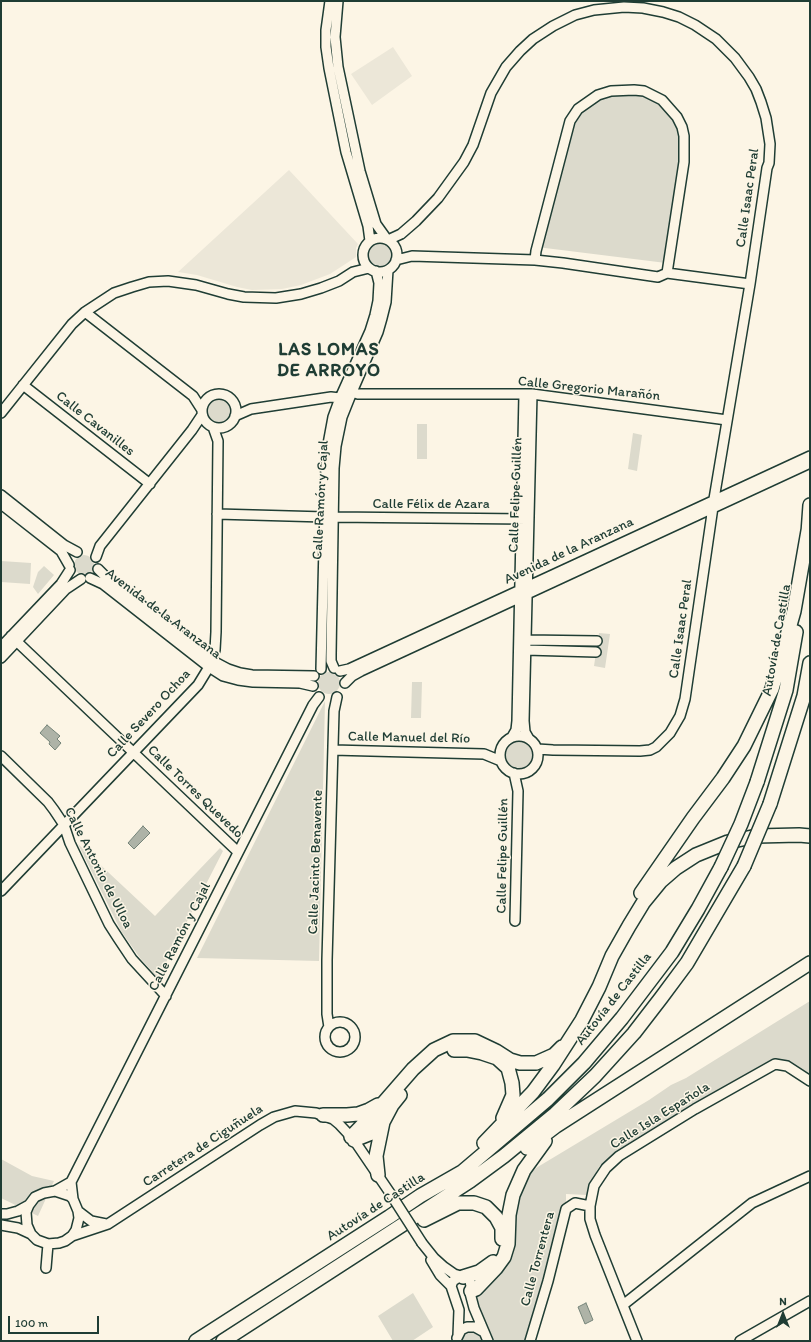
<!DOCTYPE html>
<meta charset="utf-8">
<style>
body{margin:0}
#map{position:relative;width:811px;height:1342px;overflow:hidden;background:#fcf5e5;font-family:Itim,sans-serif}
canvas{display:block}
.frame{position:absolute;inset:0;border:2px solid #1f3d34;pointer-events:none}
.north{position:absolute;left:763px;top:1294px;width:40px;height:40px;-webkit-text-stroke:3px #fcf5e5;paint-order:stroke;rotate:0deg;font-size:11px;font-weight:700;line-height:16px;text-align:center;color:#1f3d34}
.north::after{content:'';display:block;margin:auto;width:14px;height:18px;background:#1f3d34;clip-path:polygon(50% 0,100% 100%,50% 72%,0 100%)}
.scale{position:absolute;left:8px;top:1316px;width:91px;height:18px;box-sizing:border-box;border:2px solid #1f3d34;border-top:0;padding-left:5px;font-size:12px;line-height:14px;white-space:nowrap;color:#1f3d34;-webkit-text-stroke:3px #fcf5e5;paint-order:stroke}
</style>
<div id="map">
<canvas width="811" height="1342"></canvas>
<div class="frame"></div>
<div class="north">N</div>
<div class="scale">100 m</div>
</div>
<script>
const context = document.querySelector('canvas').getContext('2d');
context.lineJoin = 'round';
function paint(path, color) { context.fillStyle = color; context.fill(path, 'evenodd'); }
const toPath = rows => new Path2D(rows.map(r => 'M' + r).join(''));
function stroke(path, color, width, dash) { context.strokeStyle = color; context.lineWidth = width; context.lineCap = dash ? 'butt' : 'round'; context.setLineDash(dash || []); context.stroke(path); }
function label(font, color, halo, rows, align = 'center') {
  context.font = font + ' Itim,sans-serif'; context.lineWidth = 3; context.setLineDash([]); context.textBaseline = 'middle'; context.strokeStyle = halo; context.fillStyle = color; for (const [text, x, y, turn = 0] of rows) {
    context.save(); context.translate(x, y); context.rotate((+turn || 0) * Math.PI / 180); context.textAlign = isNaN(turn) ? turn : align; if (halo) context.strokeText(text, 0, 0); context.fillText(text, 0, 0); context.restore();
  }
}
paint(toPath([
 [393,47,412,76,372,105,351,74],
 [289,170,358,244,356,248,356,257,350,261,330,274,301,285,282,289,252,290,237,287,197,275,178,272]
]), '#ece7d8');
paint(toPath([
 [638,92,657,100,670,112,680,130,681,141,666,263,537,247,572,122,579,113,598,97],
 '368 254a12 12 0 1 1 24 0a12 12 0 1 1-24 0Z',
 '207 411a12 12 0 1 1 24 0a12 12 0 1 1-24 0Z',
 [417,424,427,424,427,459,417,459],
 [633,433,642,435,637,471,628,469],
 '74 565a10 10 0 1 1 20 0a10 10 0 1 1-20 0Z',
 [1,561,31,563,30,584,1,582],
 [44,566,54,575,38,594,33,587,38,572],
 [599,633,610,634,605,668,594,666],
 '318 683a11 11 0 1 1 22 0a11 11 0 1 1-22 0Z',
 [412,682,422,682,421,718,411,718],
 [325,701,319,961,197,958],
 '505 754a14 14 0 1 1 28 0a14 14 0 1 1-28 0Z',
 [78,844,155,916,220,848,223,851,158,978,140,958,121,931],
 [810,1001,810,1076,786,1061,773,1060,763,1064,609,1158,599,1167,590,1184,587,1195,566,1194,566,1209,530,1341,488,1341,471,1291,493,1275,518,1197,526,1176,536,1168,649,1100,671,1085,686,1078],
 [1,1159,32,1176,54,1181,38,1216,1,1198],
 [413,1293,433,1327,412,1341,393,1341,378,1316],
 [473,1329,482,1336,484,1341,460,1341,462,1335,468,1330]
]), '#dcdacc');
const water = toPath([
 [47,725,60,736,57,739,61,743,55,750,49,744,50,742,40,733,47,725],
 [143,826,150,833,134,849,128,843,143,826],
 [586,1303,593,1320,585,1324,578,1307,586,1303]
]);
paint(water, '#aeb3a7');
stroke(water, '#758479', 1);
const minor = toPath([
 [330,1,326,30,326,47,329,68,346,152,368,226,370,241],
 [338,1,335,37,338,67,360,171,376,224,386,238],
 '363 255a17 17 0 1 1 34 0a17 17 0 1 1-34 0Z',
 [388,240,401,234,416,221,438,198,464,162,473,145,491,93,506,67,520,51,533,39,553,26,575,15,594,10,624,7,643,8,663,12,679,17,695,25,716,39,735,58,749,77,756,89,761,102,766,118,770,144,769,163,767,168,750,284,714,499],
 [396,260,412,256,535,260,563,263,658,277,667,273,750,284],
 [535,260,536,251,570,121,578,109,598,95,611,91,634,90,644,91,662,100,677,117,682,127,684,136,684,162,667,273],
 [85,312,193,396,202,410],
 [23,385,150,484],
 [352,392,358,394,532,394,727,420],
 '202 411a17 17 0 1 1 34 0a17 17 0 1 1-34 0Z',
 [1,413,72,324,85,312,114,293,132,287,149,282,168,281,196,285,228,294,244,297,276,298,301,294,321,288,339,281,353,272,369,268],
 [235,416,251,409,331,397,340,398],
 [1,495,64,545,77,552],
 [1,504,61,551,69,565],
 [217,514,325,517],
 [333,517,526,519],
 [96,557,100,546,192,430,202,415],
 [98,569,107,578,211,660,228,669,240,673,252,675,314,676],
 [90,578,103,584,209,667,223,676,238,680,253,682,300,683,313,686],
 [11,636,238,852],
 [526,640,597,641],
 [1,647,61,584,70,570],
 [526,650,596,652],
 [1,658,66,589,81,579],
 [334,668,331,661,331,655,334,468,336,446,342,417,352,392,378,332,382,318,386,302,388,270],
 [321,669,326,464,328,444,333,417,340,398,370,331,375,315,378,301,379,283,376,271],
 [340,671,349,669,810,456],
 [345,683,352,676,361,671,810,463],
 '500 755a19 19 0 1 1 38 0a19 19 0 1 1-38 0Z',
 [512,737,516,730,517,721,524,394],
 [529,739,525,732,524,721,532,394],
 [537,749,553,750,640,751,650,750,656,747,670,733,680,716,685,699,713,507],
 [333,750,484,754,501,761],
 [1,756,48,802,54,810,64,825,70,843,109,924,118,938,132,959,166,996],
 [514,773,518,791,515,921],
 [1,891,198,685,209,667,215,650,216,632,218,441,213,427],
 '325 1037a15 15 0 1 1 30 0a15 15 0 1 1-30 0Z',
 [329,1027,327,1014,327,960,334,711,337,697],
 [71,1182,73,1199,78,1211,79,1218,76,1230,72,1236,65,1241,59,1243,48,1244,37,1240,31,1234,27,1225,26,1212,29,1205,35,1197,44,1193,55,1191,70,1196,73,1199],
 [55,1191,71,1182,313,705,319,697],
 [78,1211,91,1221,106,1224],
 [1,1214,7,1214,18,1211,29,1205],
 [1,1225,18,1228,31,1234],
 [72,1236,108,1224,260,1125,274,1117,295,1111,316,1113,333,1119,339,1124,354,1140,390,1193],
 [422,1243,434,1258,444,1267,454,1274,467,1278,470,1281,471,1286,470,1293,474,1308,488,1341],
 [431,1260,440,1275,451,1286],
 [46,1268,48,1244],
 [623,1305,752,1203,810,1176],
 [458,1336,459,1310,451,1286,453,1281,461,1276],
 [457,1338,461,1330,467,1327,475,1327,484,1332],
 [530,1341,548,1281,566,1209,575,1203,590,1206],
 [637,1341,595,1235,590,1219,590,1206,594,1186,606,1168,619,1156,695,1109,775,1064,787,1066,810,1081],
 [740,1341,810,1301]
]);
const highway = toPath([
 [808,533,810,505],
 [757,782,786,690,796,632],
 [770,804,804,696,810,663],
 [641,893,693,818,723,778,744,746,772,689,794,611,809,525],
 [454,1050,467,1050,482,1053,497,1058,508,1068,512,1083,513,1095,503,1118],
 [323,1115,347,1115,358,1114,369,1110,378,1105],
 [351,1137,379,1108,413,1069,434,1050,453,1041,475,1041,496,1051,510,1060,520,1063,536,1063,554,1055,562,1047],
 [354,1140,369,1134,383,1122,392,1105,400,1095],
 [484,1143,533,1092,553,1065,582,1020,599,987,612,956,629,926,643,903,661,881,676,868,696,855,728,842,757,836,799,835,810,836],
 [527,1148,556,1126,810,963],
 [378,1175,376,1156,383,1122],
 [424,1220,458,1203,474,1203,486,1207,496,1217,502,1228,502,1239],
 [463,1277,479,1272,493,1262],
 [471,1291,476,1289,496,1268,504,1257,508,1244,509,1215,513,1195,524,1170,545,1141],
 [196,1341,389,1217,420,1196,462,1172,548,1099,584,1063,622,1018,672,952,698,909,721,867],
 [223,1341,470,1181,504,1156,555,1114,595,1076,634,1033,661,998,687,963,744,866]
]);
stroke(minor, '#1f3d34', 12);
stroke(highway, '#1f3d34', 16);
stroke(minor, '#fcf5e5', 9);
stroke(highway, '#fcf5e5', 13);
const minorBridge = toPath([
 [390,1193,422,1243]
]);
const highwayBridge = toPath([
 [744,866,770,804],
 [721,867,741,824,757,782]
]);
stroke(minorBridge, '#1f3d34', 12, []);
stroke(highwayBridge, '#1f3d34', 16, []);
stroke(minorBridge, '#fcf5e5', 9);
stroke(highwayBridge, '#fcf5e5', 13);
label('14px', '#1f3d34', '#fcf5e5', [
 ["Calle Isaac Peral",748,198,-82],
 ["Calle Gregorio Marañón",589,389,6],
 ["Calle Cavanilles",95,424,38],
 ["Calle Felipe Guillén",516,495,-88],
 ["Calle Ramón y Cajal",321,500,-87],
 ["Calle Félix de Azara",431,504],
 ["Avenida de la Aranzana",569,551,-25],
 ["Avenida de la Aranzana",163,614,37],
 ["Calle Isaac Peral",681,629,-82],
 ["Autovía de Castilla",777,640,-80],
 ["Calle Severo Ochoa",149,714,-47],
 ["Calle Manuel del Río",409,738,1],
 ["Calle Torres Quevedo",195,792,44],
 ["Calle Felipe Guillén",503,856,-89],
 ["Calle Jacinto Benavente",316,862,-88],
 ["Calle Antonio de Ulloa",98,868,63],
 ["Calle Ramón y Cajal",180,937,-63],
 ["Autovía de Castilla",614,999,-52],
 ["Calle Isla Española",660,1116,-32],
 ["Carretera de Ciguñuela",203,1146,-33],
 ["Autovía de Castilla",376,1207,-33],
 ["Calle Torrentera",538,1259,-75]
]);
context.letterSpacing = '1px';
label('bold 18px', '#1f3d34', '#fcf5e5', [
 ["LAS LOMAS",329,350],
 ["DE ARROYO",329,371]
]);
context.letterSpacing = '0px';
</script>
